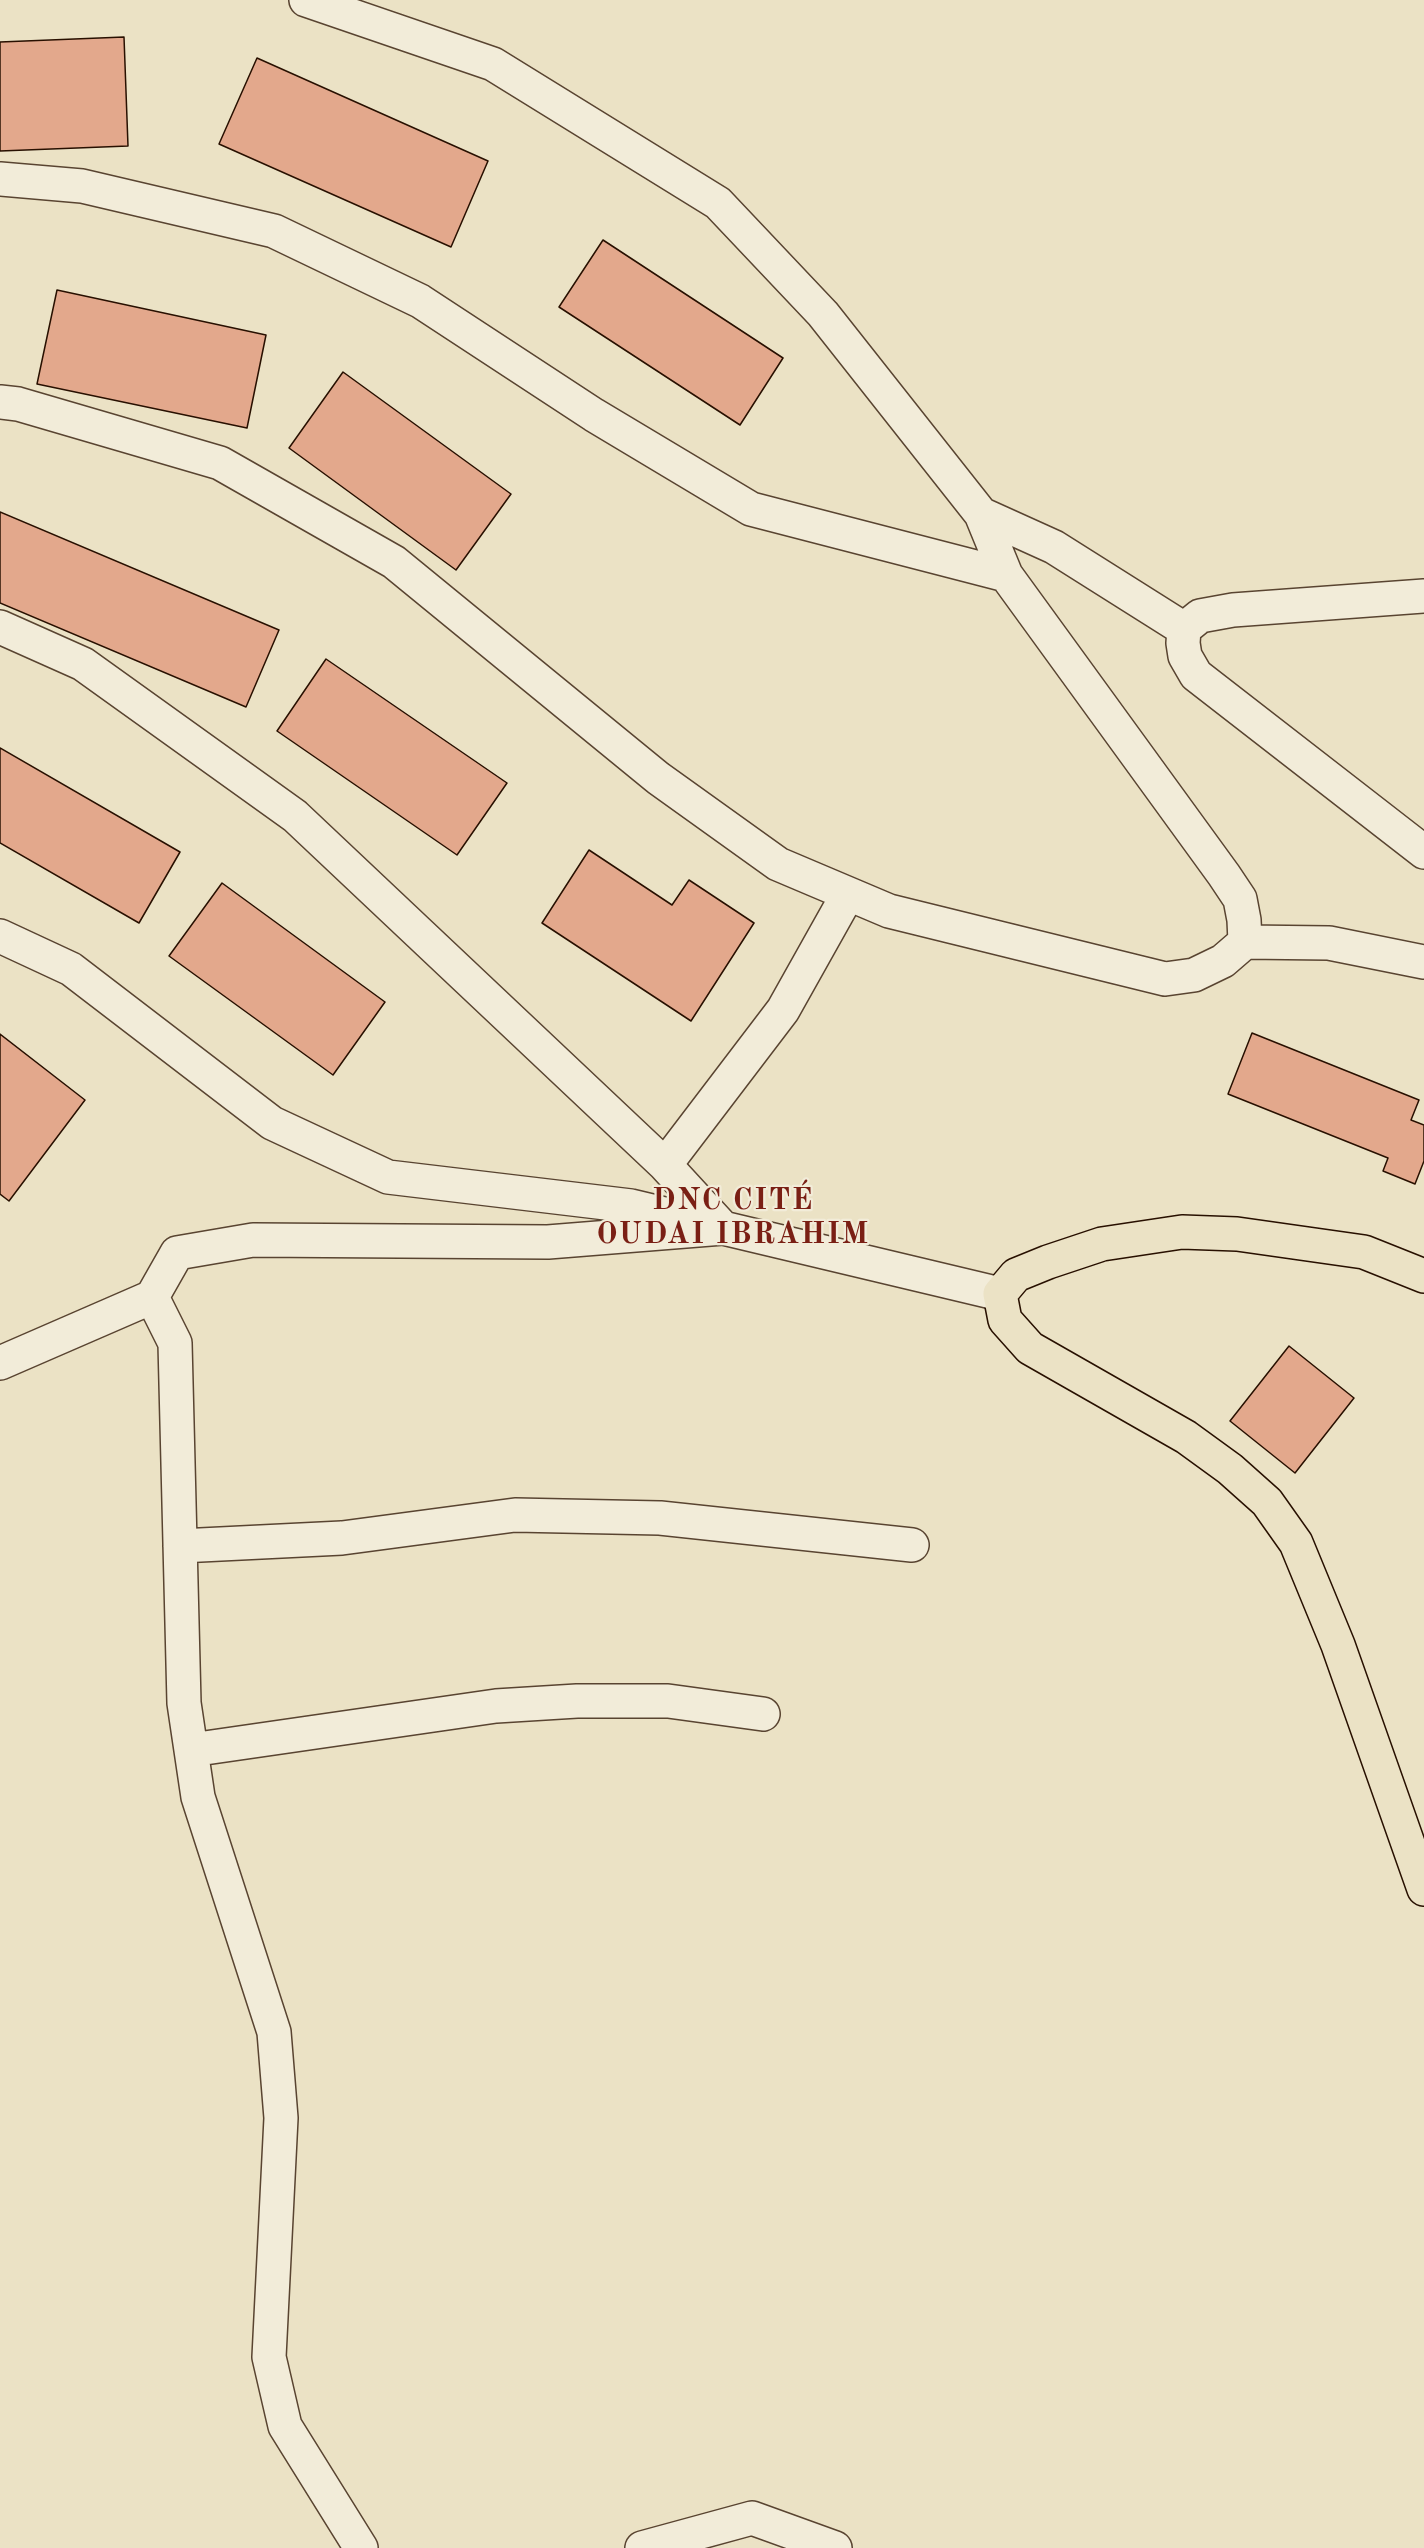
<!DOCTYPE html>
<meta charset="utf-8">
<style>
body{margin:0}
canvas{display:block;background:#ebe2c5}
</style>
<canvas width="1424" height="2548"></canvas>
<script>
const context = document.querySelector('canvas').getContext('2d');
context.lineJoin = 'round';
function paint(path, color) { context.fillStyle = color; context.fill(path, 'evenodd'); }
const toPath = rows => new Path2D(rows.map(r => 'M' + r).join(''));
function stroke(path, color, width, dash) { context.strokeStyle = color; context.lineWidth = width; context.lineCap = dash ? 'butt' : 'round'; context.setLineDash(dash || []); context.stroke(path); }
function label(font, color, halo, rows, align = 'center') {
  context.font = font + ' "Old Standard TT",serif'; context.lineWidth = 4.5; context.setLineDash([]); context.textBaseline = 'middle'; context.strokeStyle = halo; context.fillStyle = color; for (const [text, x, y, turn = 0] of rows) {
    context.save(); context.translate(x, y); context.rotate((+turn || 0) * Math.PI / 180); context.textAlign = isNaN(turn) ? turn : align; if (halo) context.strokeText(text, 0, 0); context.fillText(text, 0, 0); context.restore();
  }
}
const building = toPath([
 [124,37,128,146,0,151,0,42,124,37],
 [257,58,488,161,451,247,219,144,257,58],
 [603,240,783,358,740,425,559,307,603,240],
 [57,290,266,335,247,428,37,384,57,290],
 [343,372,511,494,456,570,289,448,343,372],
 [0,512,279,630,246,707,0,603,0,512],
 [326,659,507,783,457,855,277,731,326,659],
 [0,748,180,852,139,923,0,843,0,748],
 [589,850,672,905,689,880,754,923,691,1021,542,923,589,850],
 [222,883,385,1002,333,1075,169,956,222,883],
 [1252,1033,1419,1100,1411,1120,1424,1125,1424,1161,1415,1184,1383,1171,1388,1158,1228,1094,1252,1033],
 [0,1034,85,1100,9,1201,0,1194,0,1034],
 [1289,1346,1354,1398,1295,1473,1230,1421,1289,1346]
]);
paint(building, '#e3a88c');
stroke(building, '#281000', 1.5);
const minor = toPath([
 [306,0,493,64,718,203,823,314,981,514,1006,575],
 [0,179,82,186,274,231,420,301,594,415,751,509,1006,575,1224,875,1240,899,1244,920,1245,942,1223,961,1194,975,1165,979,889,911,778,864,658,778,394,562,220,463,18,404,0,402],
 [981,514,1054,547,1184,629],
 [1424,596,1233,610,1200,616,1184,629,1183,643,1185,656,1196,675,1424,852],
 [0,627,83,664,295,816,665,1165,723,1228,1000,1294],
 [0,936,71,969,272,1123,388,1177,631,1206,723,1228,548,1242,253,1240,177,1253,152,1297,0,1363],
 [1245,942,1329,943,1424,962],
 [665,1165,783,1010,848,894],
 [152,1297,175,1343,184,1703,198,1797,274,2032,281,2118,269,2357,285,2426,361,2548],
 [180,1546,342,1538,515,1515,660,1518,912,1545],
 [191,1750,496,1706,577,1701,668,1701,763,1714],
 [642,2548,752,2518,835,2548]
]);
const major = toPath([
 [1424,1276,1364,1252,1237,1234,1182,1232,1102,1244,1048,1262,1016,1275,1000,1294,1005,1320,1030,1348,1186,1437,1230,1469,1267,1502,1296,1543,1338,1645,1424,1889]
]);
stroke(minor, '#594431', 36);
stroke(major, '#281000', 36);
stroke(minor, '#f2ecd9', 33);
stroke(major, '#ebe2c5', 33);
context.letterSpacing = '1.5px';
label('bold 30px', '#7a1f14', '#f2ecd9', [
 ["DNC CITÉ",733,1201],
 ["OUDAI IBRAHIM",733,1235]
]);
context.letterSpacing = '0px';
</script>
